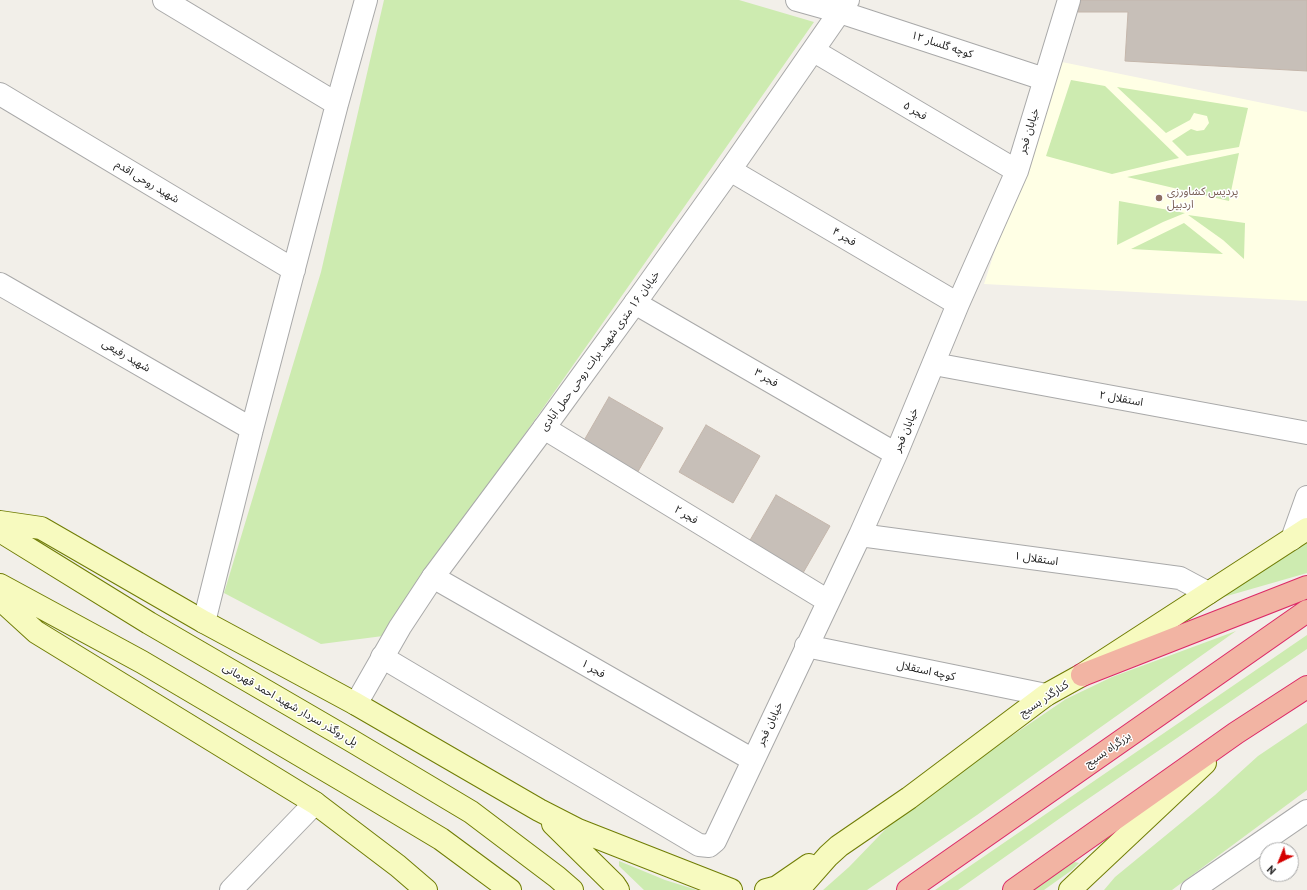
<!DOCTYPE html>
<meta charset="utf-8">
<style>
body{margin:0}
#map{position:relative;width:1307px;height:890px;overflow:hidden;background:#f2efe9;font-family:"PT Sans",sans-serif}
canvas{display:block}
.north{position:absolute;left:1259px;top:842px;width:40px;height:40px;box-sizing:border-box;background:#fff;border:1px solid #a7a7a7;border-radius:50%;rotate:223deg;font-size:11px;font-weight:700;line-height:16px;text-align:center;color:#222}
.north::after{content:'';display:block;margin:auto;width:14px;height:18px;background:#d40000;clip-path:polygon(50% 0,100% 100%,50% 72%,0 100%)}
</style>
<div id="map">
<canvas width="1307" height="890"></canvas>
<div class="north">N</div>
</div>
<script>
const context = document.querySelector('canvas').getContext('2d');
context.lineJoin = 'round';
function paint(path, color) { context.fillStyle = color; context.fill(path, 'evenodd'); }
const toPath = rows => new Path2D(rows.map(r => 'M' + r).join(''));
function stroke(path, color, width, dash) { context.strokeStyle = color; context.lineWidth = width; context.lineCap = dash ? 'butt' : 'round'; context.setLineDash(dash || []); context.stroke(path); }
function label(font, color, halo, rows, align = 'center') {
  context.font = font + ' "PT Sans","Noto Sans Arabic",sans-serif'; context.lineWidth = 3; context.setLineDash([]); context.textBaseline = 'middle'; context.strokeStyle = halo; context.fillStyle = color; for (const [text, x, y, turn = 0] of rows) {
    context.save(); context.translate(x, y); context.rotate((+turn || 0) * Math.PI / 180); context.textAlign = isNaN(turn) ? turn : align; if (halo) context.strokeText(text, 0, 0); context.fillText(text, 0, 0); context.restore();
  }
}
paint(toPath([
 [1057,61,1307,112,1307,301,984,284]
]), '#ffffe5');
paint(toPath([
 [384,0,739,0,814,22,383,636,321,644,224,593,321,272],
 [1071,80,1105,86,1179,158,1112,174,1046,156],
 [1117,87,1248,108,1239,147,1187,156,1172,141,1191,129,1197,131,1204,130,1209,123,1207,116,1194,113,1190,120,1166,133],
 [1239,153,1229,201,1127,177],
 [1119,201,1185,213,1163,222,1117,245],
 [1188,215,1245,223,1244,259,1223,240],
 [1184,223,1223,254,1131,249],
 [1307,543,1307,573,1220,598],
 [1236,631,977,815,867,890,823,890,849,867,907,807,1066,699,1112,677],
 [1307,635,1307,649,1066,814,958,890,935,890],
 [1307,723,1307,790,1172,890,1104,890,1115,877,1215,795,1258,756],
 [619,861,665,880,697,890,644,890,619,866],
 [1070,861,1079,863,1072,870,1044,890,1028,890]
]), '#cdebb0');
const building = toPath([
 [1081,0,1307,0,1307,71,1125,61,1128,12,1078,12,1081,0],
 [609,397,663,428,636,475,582,444,609,397],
 [706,425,760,456,733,503,679,472,706,425],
 [776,495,830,526,803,573,749,542,776,495]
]);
paint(building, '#c7bfb8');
stroke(building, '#c4b6ab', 1);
const minor = toPath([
 [164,0,337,104],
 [797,0,840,12,1044,79],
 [814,51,1017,171],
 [0,94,294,270],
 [730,170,958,304],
 [0,284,252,429],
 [635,303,896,454],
 [934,364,1307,433],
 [544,428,828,601],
 [860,535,1180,578,1208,593],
 [1292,539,1307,497],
 [433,577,753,760],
 [204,622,252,429,337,104,366,0],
 [806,646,1046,695],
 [382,657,699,845,709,846,715,841,860,535,896,454,958,304,1017,171,1069,0],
 [1192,890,1307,811]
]);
const tertiary = toPath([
 [356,704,400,627,433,577,544,428,635,303,730,170,848,0],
 [231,890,315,803]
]);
const secondary = toPath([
 [0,522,41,528,204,622,356,704,539,810,578,830,731,890],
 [0,531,149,623,352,741,471,812,557,877,572,890],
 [0,585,142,662,344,781,441,839,510,890],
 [0,599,36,632,315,803,398,866,426,890],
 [553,824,614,884,618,890],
 [766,890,777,887,809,865],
 [798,890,828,856,839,846,909,798,1046,695,1082,675,1307,529],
 [1070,890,1205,763]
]);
const trunk = toPath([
 [1082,675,1307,587],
 [908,890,1307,611],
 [1014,890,1236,733,1307,687]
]);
stroke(minor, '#a9a9a9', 24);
stroke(tertiary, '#a9a9a9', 24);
stroke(secondary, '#707d05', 24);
stroke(trunk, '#dc2a67', 24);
stroke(minor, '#fff', 22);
stroke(tertiary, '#fff', 22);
stroke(secondary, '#f7fabf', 22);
stroke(trunk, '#f2b4a3', 22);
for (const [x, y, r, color] of [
 [1159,198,4,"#8d6e63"]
]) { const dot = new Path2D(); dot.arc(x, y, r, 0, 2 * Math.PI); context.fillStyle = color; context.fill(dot); stroke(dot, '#fff', 1.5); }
label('11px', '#222', '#fff', [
 ["کوچه گلسار ۱۲",942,45,18],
 ["فجر ۵",915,111,31],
 ["خیابان فجر",1029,131,-73],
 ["شهید روحی اقدم",147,182,31],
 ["فجر ۴",844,237,30],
 ["خیابان ۱۶ متری شهید برات روحی حمل آبادی",600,351,-54],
 ["شهید رفیعی",126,356,30],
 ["فجر ۳",766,378,30],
 ["استقلال ۲",1121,399,10],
 ["خیابان فجر",906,430,-67],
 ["فجر ۲",686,515,31],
 ["استقلال ۱",1036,559,8],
 ["فجر ۱",593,669,30],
 ["کوچه استقلال",926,671,12],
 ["کنارگذر بسیج",1044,699,-33],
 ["پل روگذر سردار شهید احمد قهرمانی",290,705,30],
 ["خیابان فجر",770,724,-65],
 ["بزرگراه بسیج",1108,750,-35]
]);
label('11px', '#785e54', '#fff', [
 ["پردیس کشاورزی",1167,192],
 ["اردبیل",1167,205]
], 'left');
</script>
